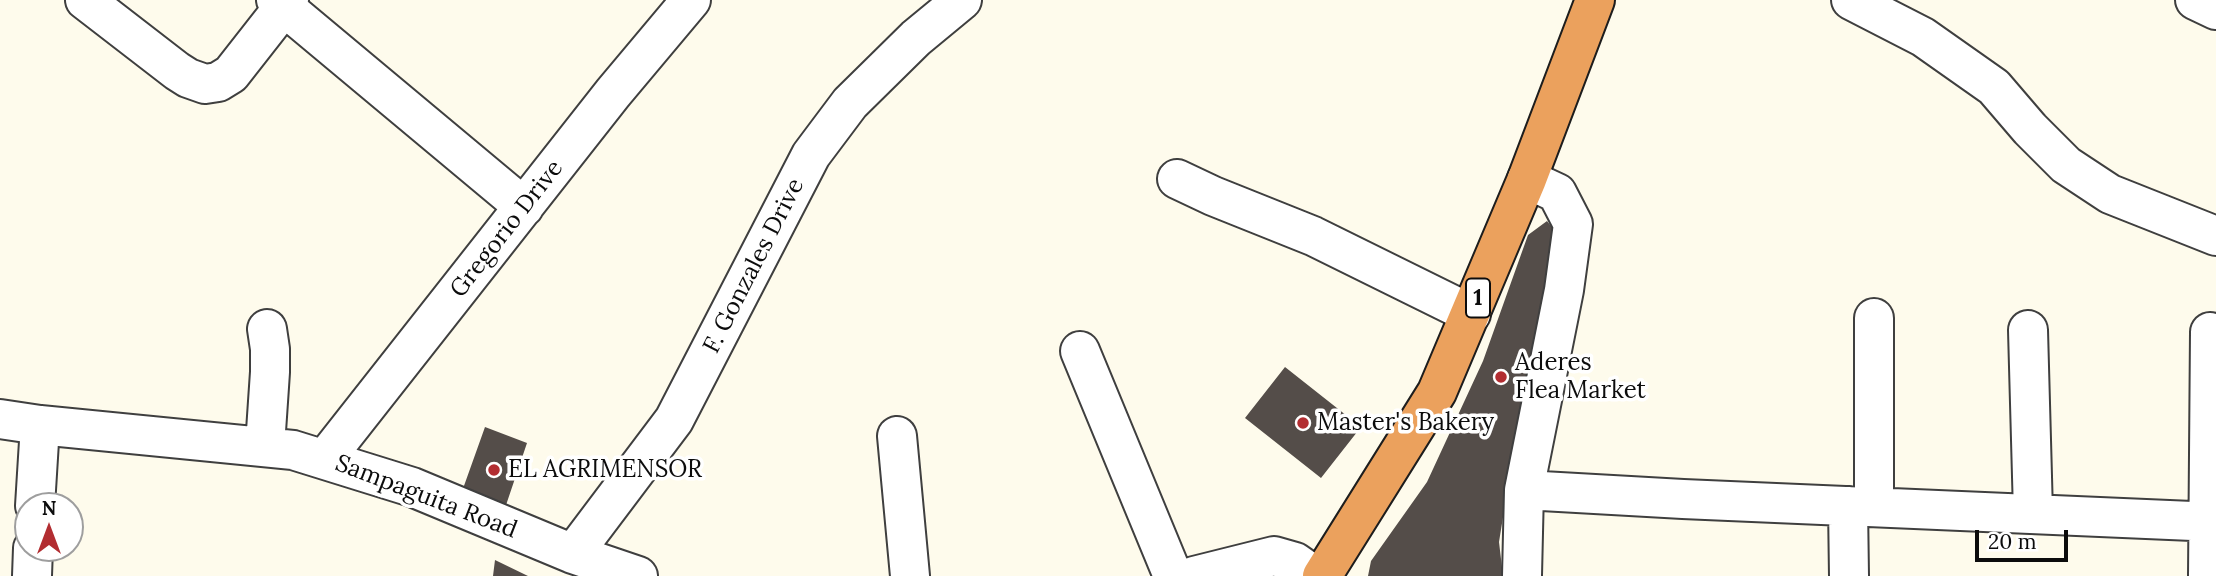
<!DOCTYPE html>
<style>
body{margin:0}
#map{position:relative;width:2216px;height:576px;overflow:hidden;background:#fefbec;font-family:Lora,serif}
canvas{display:block}
.north{position:absolute;left:14px;top:492px;width:70px;height:70px;box-sizing:border-box;background:#fff;border:2px solid #9e9e9e;border-radius:50%;rotate:0deg;font-size:19px;font-weight:700;line-height:28px;text-align:center;color:#0c0c0c}
.north::after{content:'';display:block;margin:auto;width:24px;height:32px;background:#b22d31;clip-path:polygon(50% 0,100% 100%,50% 72%,0 100%)}
.scale{position:absolute;left:1975px;top:530px;width:93px;height:32px;box-sizing:border-box;border:4px solid #0c0c0c;border-top:0;padding-left:9px;font-size:21px;line-height:24px;white-space:nowrap;color:#0c0c0c;-webkit-text-stroke:5px #fff;paint-order:stroke}
</style>
<div id="map">
<canvas width="2216" height="576"></canvas>
<div class="north">N</div>
<div class="scale">20 m</div>
</div>
<script>
const context = document.querySelector('canvas').getContext('2d');
context.lineJoin = 'round';
function paint(path, color) { context.fillStyle = color; context.fill(path, 'evenodd'); }
const toPath = rows => new Path2D(rows.map(r => 'M' + r).join(''));
function stroke(path, color, width, dash) { context.strokeStyle = color; context.lineWidth = width; context.lineCap = dash ? 'butt' : 'round'; context.setLineDash(dash || []); context.stroke(path); }
function label(font, color, halo, rows, align = 'center') {
  context.font = font + ' Lora,serif'; context.lineWidth = 7; context.setLineDash([]); context.textBaseline = 'middle'; context.strokeStyle = halo; context.fillStyle = color; for (const [text, x, y, turn = 0] of rows) {
    context.save(); context.translate(x, y); context.rotate((+turn || 0) * Math.PI / 180); context.textAlign = isNaN(turn) ? turn : align; if (halo) context.strokeText(text, 0, 0); context.fillText(text, 0, 0); context.restore();
  }
}
paint(toPath([
 [1547,221,1560,237,1523,393,1499,542,1503,576,1368,576,1371,561,1427,482,1483,361,1528,235],
 [1285,367,1361,427,1321,478,1245,418],
 [485,427,527,443,504,511,460,497],
 [495,560,528,576,493,576]
]), '#544d49');
const minor = toPath([
 [85,0,177,71,188,78,205,84,218,82,231,74,289,0],
 [276,0,524,207],
 [1851,0,1923,37,1994,87,2030,129,2066,165,2110,194,2216,236],
 [2195,0,2216,10],
 [1177,179,1213,196,1313,236,1471,314],
 [1874,318,1874,506],
 [2028,330,2033,513],
 [1080,351,1173,576],
 [0,419,40,425,293,450,412,487,573,554,638,576],
 [897,436,910,576],
 [265,446,270,372,270,349,267,329],
 [325,459,613,93,691,0],
 [1524,490,1683,499,2216,522],
 [35,506,40,425],
 [1848,506,1849,576],
 [573,554,674,420,811,155,850,103,916,38,962,0],
 [32,576,33,548],
 [1194,576,1274,556,1295,562,1315,576],
 [1522,576,1524,490,1564,290,1573,224,1557,193,1527,179],
 [2208,576,2210,332]
]);
const highway = toPath([
 [1322,576,1437,392,1527,179,1595,0]
]);
stroke(minor, '#3f3f3f', 42);
stroke(highway, '#1d1d1d', 42);
stroke(minor, '#fff', 38);
stroke(highway, '#eba15d', 38);
for (const [x, y, r, color] of [
 [1501,377,7,"#b22d31"],
 [1303,423,7,"#b22d31"],
 [494,470,7,"#b22d31"]
]) { const dot = new Path2D(); dot.arc(x, y, r, 0, 2 * Math.PI); context.fillStyle = color; context.fill(dot); stroke(dot, '#fff', 2.5); }
for (const [x, y, w] of [
 [1478,298,24]
]) { const box = new Path2D(); box.roundRect(x - w / 2, y - 19.5, w, 39, 5); context.fillStyle = '#fff'; context.fill(box); stroke(box, '#0c0c0c', 2); }
label('bold 23px', '#0c0c0c', null, [
 ["1",1478,298]
]);
label('24px', '#0c0c0c', '#fff', [
 ["Gregorio Drive",507,229,-52],
 ["F. Gonzales Drive",754,266,-63],
 ["Sampaguita Road",426,497,21]
]);
label('24px', '#0c0c0c', '#fff', [
 ["Aderes",1515,363],
 ["Flea Market",1515,391],
 ["Master's Bakery",1317,423],
 ["EL AGRIMENSOR",508,470]
], 'left');
</script>
